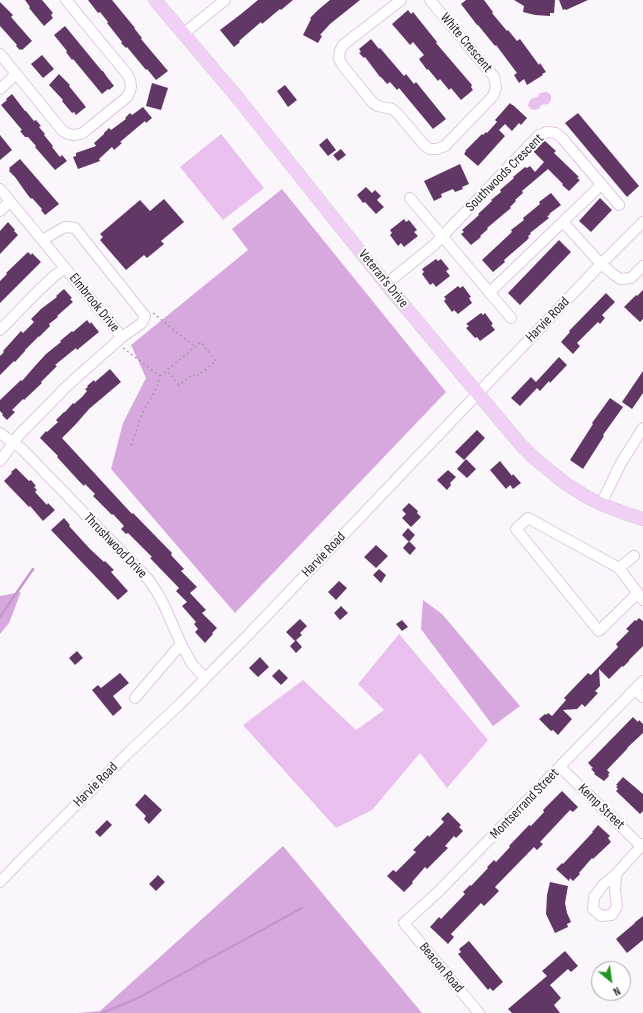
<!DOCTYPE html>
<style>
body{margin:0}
#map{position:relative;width:643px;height:1013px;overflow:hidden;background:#fbf6fc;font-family:"Sofia Sans Condensed",sans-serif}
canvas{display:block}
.north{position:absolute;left:591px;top:961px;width:40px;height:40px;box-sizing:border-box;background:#fff;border:1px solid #a8a5a9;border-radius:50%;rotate:151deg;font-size:11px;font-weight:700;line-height:16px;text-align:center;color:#261d27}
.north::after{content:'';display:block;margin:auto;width:14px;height:18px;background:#219422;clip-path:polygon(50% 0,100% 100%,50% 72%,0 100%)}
</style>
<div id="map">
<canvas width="643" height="1013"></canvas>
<div class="north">N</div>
</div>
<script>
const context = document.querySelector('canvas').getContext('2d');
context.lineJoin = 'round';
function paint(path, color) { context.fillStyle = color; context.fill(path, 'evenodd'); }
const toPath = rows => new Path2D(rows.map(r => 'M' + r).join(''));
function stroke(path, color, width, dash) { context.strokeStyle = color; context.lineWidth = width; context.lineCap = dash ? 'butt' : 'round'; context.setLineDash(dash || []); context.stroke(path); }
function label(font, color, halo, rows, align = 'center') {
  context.font = font + ' "Sofia Sans Condensed",sans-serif'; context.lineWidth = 4; context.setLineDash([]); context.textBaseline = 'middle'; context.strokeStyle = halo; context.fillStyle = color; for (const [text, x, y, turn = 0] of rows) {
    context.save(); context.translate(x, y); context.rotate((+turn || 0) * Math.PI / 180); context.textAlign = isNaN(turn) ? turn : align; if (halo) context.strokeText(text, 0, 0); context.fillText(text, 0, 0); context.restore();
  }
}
paint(toPath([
 [545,92,547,92,551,95,551,100,548,104,541,105,539,109,535,110,531,109,528,106,529,102,531,99,537,97,540,93],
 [221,134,264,188,223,220,180,167],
 [399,634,488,740,447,788,420,753,372,810,336,828,243,725,303,680,356,730,384,710,358,684]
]), '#e8bfed');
paint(toPath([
 [282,189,446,392,235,613,111,469,123,423,146,378,131,345,248,250,232,229],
 [21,592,9,623,0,634,0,596],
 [423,600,442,614,520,706,493,726,421,629],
 [283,846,422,1013,78,1013,100,1011]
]), '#d7a8dd');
stroke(toPath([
 [0,617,33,569],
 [102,1013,136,999,302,908]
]), '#c596cb', 2.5);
paint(toPath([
 [25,0,42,0,53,13,51,15,53,18,44,26,29,8,30,7],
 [88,0,112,0,135,28,134,28,142,38,141,39,168,71,156,80,147,69,146,70,127,47,126,48,121,43,122,42,107,23,108,22,100,12,98,13],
 [258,0,293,0,281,10,280,9,262,24,261,22,239,41,240,42,234,47,220,30,241,14],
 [330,0,360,0,330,24,320,35,322,36,318,43,303,35,311,19,310,18,318,10],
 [466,0,484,0,493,12,492,13,507,31,508,30,517,41,520,39,539,65,540,63,546,72,542,74,543,75,527,85,524,79,519,83,514,75,517,73,496,45,495,46,478,25,477,25,461,4],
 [514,0,555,0,554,13,550,13,550,16,535,15,523,12,524,6],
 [559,0,588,0,566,10,565,9,563,10],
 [0,2,13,15,11,17,32,41,22,50,21,49,20,50,16,46,17,45,0,26],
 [408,10,411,14,413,12,437,42,436,43,472,85,471,87,473,90,461,100,451,88,449,90,440,79,438,81,428,69,427,70,419,59,424,55,413,42,410,45,392,24],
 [65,26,102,71,103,71,107,77,114,86,109,90,108,89,102,94,73,59,72,60,66,52,67,51,54,35],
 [371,39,379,49,380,48,404,76,406,74,414,84,416,82,446,119,433,129,399,88,397,90,390,82,387,84,381,77,380,77,365,57,364,58,359,53,361,52,359,49],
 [42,55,54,69,43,78,31,64],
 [59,74,70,85,69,86,86,107,76,115,74,112,72,113,62,101,63,100,49,85],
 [152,83,168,88,161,110,146,106],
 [285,85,297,100,288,107,277,91],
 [12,94,25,111,26,111,34,121,36,120,41,126,39,127,45,134,44,135,53,146,52,147,60,157,62,155,67,161,55,170,35,147,36,146,28,137,25,137,20,131,22,130,1,105,7,100,6,99],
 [510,103,512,105,513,105,527,118,521,125,519,123,512,131,505,124,499,130,505,136,478,166,464,154,466,151,465,151,482,134,483,135,486,132,487,133,497,122,495,120],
 [143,107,152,118,146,123,145,121,120,142,122,143,114,150,112,147,99,159,100,161,78,169,73,157,76,156,76,153,96,146,94,143,104,134,104,133,109,128,111,130,126,119,125,118,130,113,132,115],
 [578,113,639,186,627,197,565,123],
 [0,135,12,150,0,160],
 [327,138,336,150,328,156,319,145],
 [544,140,556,151,554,153,579,177,577,178,580,180,569,191,562,185,563,184,548,169,522,191,523,193,515,200,516,201,510,207,511,208,487,228,488,229,480,236,481,237,471,245,461,234,464,232,462,230,479,215,478,214,492,201,491,200,501,192,500,190,514,178,513,177,525,167,527,168,530,166,535,172,544,162,534,152,534,150],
 [341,149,346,155,338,161,333,155],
 [20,159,59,204,45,215,41,210,42,209,32,198,31,199,27,194,15,177,9,171,10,169,9,168],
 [460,164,469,184,462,187,463,189,455,192,453,189,441,194,442,197,434,201,424,181],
 [366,187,372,193,375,190,381,196,377,200,384,207,376,214,365,202,363,203,357,195],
 [551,193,561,205,549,214,550,215,547,216,549,218,530,233,531,234,528,236,529,238,526,241,504,260,505,262,493,272,482,260,512,232,511,230,524,220,523,218,540,204,539,202],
 [600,198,612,210,591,232,579,221],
 [164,199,184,222,161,241,164,244,147,258,144,255,126,270,100,240,103,237,100,234,140,200,150,211],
 [404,219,406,222,409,220,417,230,414,232,418,236,404,247,401,243,398,246,390,235,392,233,390,230],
 [8,222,15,230,14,231,18,235,0,254,0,231],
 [559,240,571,252,520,305,508,293],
 [28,252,31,255,32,253,41,262,0,303,0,281,7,274,6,273],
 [436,259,438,261,441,259,449,269,446,271,450,276,436,287,433,283,430,285,422,274,424,272,422,269],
 [458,286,460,288,463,286,471,297,469,298,472,303,458,314,454,310,452,312,444,301,446,299,444,297],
 [64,289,72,298,70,299,73,302,57,316,58,317,49,324,50,326,39,337,39,336,25,350,25,351,15,362,14,361,0,375,0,356,4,352,3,351,21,331,23,333,34,322,31,319,41,309,57,297,56,296],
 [643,290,643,319,640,322,624,307,636,295,637,296],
 [606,293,615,302,602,315,605,318,600,324,598,322,577,343,580,346,573,354,561,342,570,332,569,331],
 [481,313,483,315,485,313,493,324,491,325,495,330,480,341,477,337,475,338,466,328,469,326,466,324],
 [87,320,90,324,91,322,99,332,77,350,76,348,55,365,57,366,41,382,42,383,24,400,23,399,12,410,15,412,7,420,2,415,3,414,0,411,0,400,21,380,22,381,35,366,46,354,61,342,60,341,72,331,73,332],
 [559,357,567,365,550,383,549,381,540,391,537,388,520,406,511,398,531,377,536,382],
 [110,369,121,382,89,409,76,424,62,438,132,514,133,513,172,553,171,555,184,569,181,571,197,587,190,593,206,610,202,613,217,628,212,633,213,634,205,643,195,632,198,629,194,624,196,622,182,606,187,602,176,591,179,588,150,558,152,557,128,533,126,534,121,529,124,526,113,514,112,515,93,496,95,494,85,484,84,486,78,480,57,457,58,456,40,438,46,431,47,432,58,422,56,420,64,412,65,412,73,403,74,404,82,397,87,391,85,389,88,387,87,386,94,380,95,382],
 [643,371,643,393,632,409,622,402],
 [610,398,623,407,603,435,604,436,583,469,570,460,593,424,592,423],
 [477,430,485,438,464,460,455,452],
 [466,459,476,469,467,478,457,469],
 [500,461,512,476,513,474,521,483,513,489,510,485,506,489,490,470],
 [16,468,29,481,31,480,36,486,34,487,37,490,35,492,47,505,48,503,55,510,43,521,30,506,29,507,4,481,12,473,11,472],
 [448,470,456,477,450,483,451,485,447,490,437,480],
 [409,503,418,511,417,513,421,517,411,527,402,518,406,514,402,510],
 [64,518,70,525,69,526,90,549,104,562,105,561,114,570,111,572,128,591,118,600,51,530],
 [408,528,415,535,409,542,402,535],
 [409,541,416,548,410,555,403,548],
 [376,545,388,556,376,568,364,557],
 [379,569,386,575,381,583,373,575],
 [339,581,347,588,336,600,328,592],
 [341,606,348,613,340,620,334,613],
 [639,618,643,621,643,646,629,660,629,661,623,667,622,666,609,679,599,669,600,686,595,691,598,693,585,707,582,704,577,709,563,710,572,719,558,735,553,730,551,731,539,719,545,714,546,715,548,713,552,716,566,700,564,698,588,673,591,675,618,647,616,644,629,631,626,629,635,620,636,621],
 [300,619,307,626,300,633,302,635,295,641,286,632],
 [402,620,408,627,402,631,396,624],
 [296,640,302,647,296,653,290,646],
 [77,651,83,658,75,665,69,658],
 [260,657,269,667,258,677,249,668],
 [279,669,288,678,281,685,272,676],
 [120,673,129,683,113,696,122,708,113,716,92,690,98,685,101,688],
 [633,717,638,722,639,720,643,724,643,733,628,747,627,749,607,770,610,773,608,774,609,776,604,781,594,774,595,773,591,769,593,768,588,763],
 [623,777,643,794,643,811,640,814,616,791,618,789,616,787,618,786,616,785],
 [562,791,578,807,573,812,570,810,540,842,543,844,537,850,534,847,495,887,499,891,484,906,481,903,451,934,454,937,448,944,430,927,439,917,441,919,465,894,463,892,470,885,471,886,488,868,487,867,494,860,496,862,510,847,509,846,529,825,531,826,544,812,543,810],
 [145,794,162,810,149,824,144,819,146,816,135,805],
 [448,812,461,825,459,827,463,831,456,838,454,836,445,846,448,848,427,869,425,867,412,882,413,883,404,892,387,876,393,870,396,872,416,852,413,850,428,835,429,837,444,822,441,819],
 [107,820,112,825,100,837,95,832],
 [598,825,610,836,608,838,611,842,593,859,592,858,579,873,580,874,573,881,570,878,569,881,556,869,562,863,563,864,593,832,592,832],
 [158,875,165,882,156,891,149,884],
 [550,882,568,886,565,903,567,913,571,922,567,924,568,927,555,933,546,914,547,895],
 [643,916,643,940,627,953,616,939,635,923,634,923],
 [469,941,503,982,493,991,490,988,488,990,458,954,461,952,459,949],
 [565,951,578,966,571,972,568,969,550,985,561,998,554,1005,560,1013,512,1013,508,1009,547,976,542,971]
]), '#603765');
const minor = toPath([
 [401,0,343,45,340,51,339,59,343,66,373,103,378,106,392,109,398,114,424,145,430,149,437,149,445,146,493,96,496,88,494,77,430,0],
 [183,34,225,0],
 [0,54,61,129,66,133,73,135,81,134,89,128,127,97,130,91,131,86,130,80,127,74,66,0],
 [0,89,16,74],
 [0,189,122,337,67,386,19,435,0,461],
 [410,198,511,318],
 [0,211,10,201],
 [563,222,601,264,613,274,620,279,631,278,643,266],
 [42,240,65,227,75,228,145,316,142,323,122,337],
 [386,284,434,245,539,135,547,132,556,133,562,138,619,205],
 [489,293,601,185],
 [0,330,39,290,54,276,65,268],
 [0,433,22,449,148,579,157,592,164,605,181,644,192,664,205,678],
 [601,504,621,463,643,428],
 [619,568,634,556],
 [638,593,599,631,516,529,528,518,619,568,643,600],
 [635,690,643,697],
 [135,698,181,644],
 [560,767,641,846],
 [616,874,615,890,617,906,612,915,601,916,593,909,594,897,603,885,616,874,643,844],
 [0,882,19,862,130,751,179,705,249,634,601,264,643,222],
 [479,1013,404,923,438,892,643,681]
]);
const major = toPath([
 [155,0,237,97,386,284,521,445,532,456,545,467,566,484,587,497,601,504,627,514,643,519]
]);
stroke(minor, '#e0c6e3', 12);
stroke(major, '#d4d2d4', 14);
stroke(toPath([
 [153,313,195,347],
 [123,348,160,376,157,387,142,414,131,446],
 [160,376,201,342,216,361,196,377,193,374,179,385,167,370]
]), '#a39ca4', 1.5, [2, 3]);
stroke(minor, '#fff', 10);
stroke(major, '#f1d0f5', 13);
label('14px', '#261d27', '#fff', [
 ["White Crescent",466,43,50],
 ["Southwoods Crescent",505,173,-45],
 ["Veteran's Drive",383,279,51],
 ["Elmbrook Drive",94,303,51],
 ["Harvie Road",548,320,-46],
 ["Thrushwood Drive",115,546,46],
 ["Harvie Road",324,555,-46],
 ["Harvie Road",96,785,-45],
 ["Montserrand Street",525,804,-46],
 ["Kemp Street",601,807,44],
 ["Beacon Road",441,968,50]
]);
</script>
